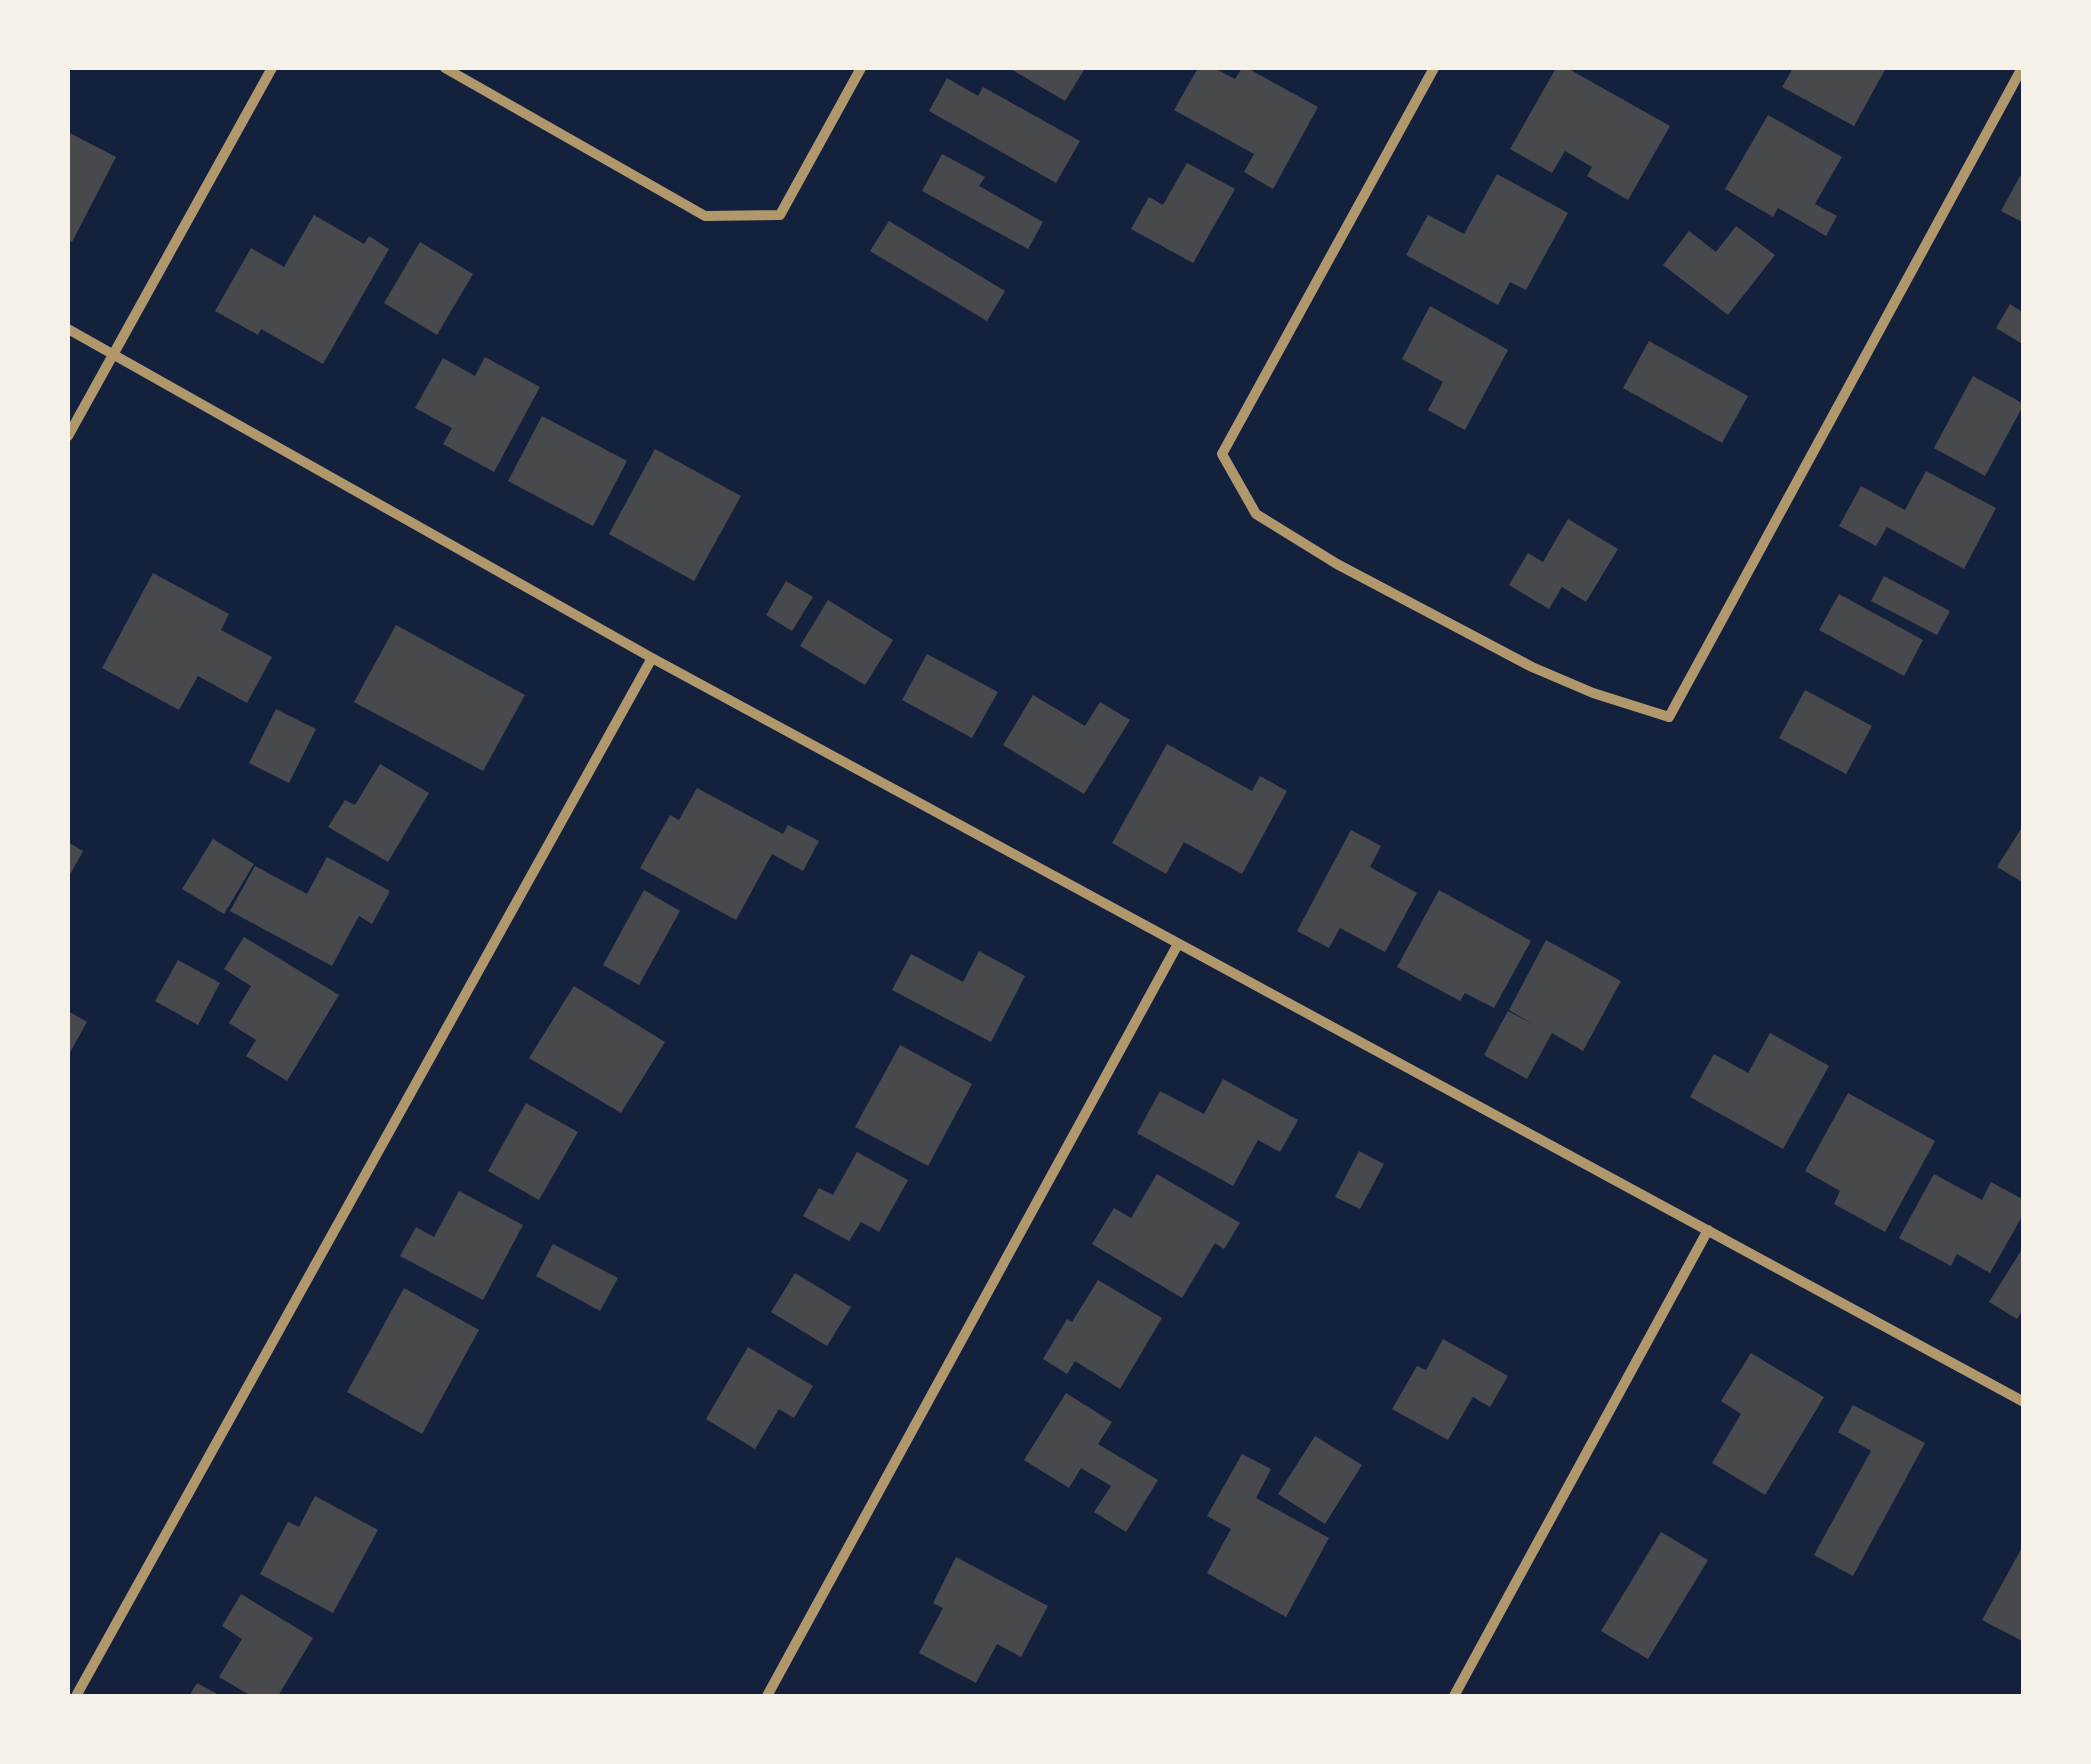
<!DOCTYPE html>
<style>
body{margin:0}
#map{position:relative;width:2091px;height:1764px;overflow:hidden;background:#14213d;font-family:Lato,sans-serif}
canvas{display:block}
.frame{position:absolute;inset:0;border:70px solid #f6f1e7;pointer-events:none}
</style>
<div id="map">
<canvas width="2091" height="1764"></canvas>
<div class="frame"></div>
</div>
<script>
const context = document.querySelector('canvas').getContext('2d');
context.lineJoin = 'round';
function paint(path, color) { context.fillStyle = color; context.fill(path, 'evenodd'); }
const toPath = rows => new Path2D(rows.map(r => 'M' + r).join(''));
function stroke(path, color, width, dash) { context.strokeStyle = color; context.lineWidth = width; context.lineCap = dash ? 'butt' : 'round'; context.setLineDash(dash || []); context.stroke(path); }
paint(toPath([
 [1009,68,1080,68,1084,70,1065,101],
 [1198,68,1214,68,1235,79,1242,68,1247,68,1318,107,1273,189,1244,172,1254,154,1174,110],
 [1556,68,1567,68,1670,126,1628,200,1587,176,1592,167,1565,151,1552,173,1510,149],
 [1793,68,1886,68,1854,126,1782,87],
 [947,78,978,96,983,87,1080,141,1056,183,929,111],
 [1768,115,1842,157,1815,204,1837,216,1826,236,1778,208,1773,217,1725,189],
 [68,132,116,157,72,242,68,240],
 [942,154,985,177,979,186,1043,222,1028,249,922,191],
 [1187,163,1235,189,1193,263,1131,229,1149,197,1163,205],
 [1497,174,1568,213,1526,290,1510,282,1498,305,1406,255,1428,215,1464,234],
 [2020,176,2024,178,2024,223,2001,211],
 [314,215,364,244,369,236,389,249,323,364,261,329,258,335,215,311,251,248,284,267],
 [889,221,1005,291,987,321,870,251],
 [1736,226,1775,255,1728,315,1663,265,1689,231,1716,252],
 [420,242,473,274,437,335,384,303],
 [2010,304,2024,313,2024,345,1996,328],
 [1430,306,1508,350,1465,430,1428,410,1443,382,1402,359],
 [1649,341,1748,396,1722,443,1623,388],
 [485,357,540,387,494,472,443,444,452,428,415,408,443,358,475,376],
 [1973,376,2024,404,1985,476,1934,448],
 [542,416,627,461,593,526,508,481],
 [655,449,741,496,694,581,609,534],
 [1926,471,1996,508,1964,569,1887,527,1876,546,1839,526,1861,486,1905,510],
 [1568,519,1618,549,1586,602,1562,587,1549,609,1509,585,1528,553,1543,562],
 [153,573,229,614,221,630,272,657,247,703,198,676,179,710,102,668],
 [1884,576,1950,611,1937,635,1871,601],
 [786,581,813,597,792,631,766,615],
 [1839,594,1923,640,1904,676,1819,630],
 [828,600,893,640,865,685,800,646],
 [396,625,525,695,483,771,354,702],
 [927,654,998,692,972,738,902,700],
 [1805,690,1872,726,1846,774,1779,738],
 [1033,695,1085,726,1100,702,1130,720,1084,794,1003,745],
 [276,709,316,729,289,783,249,763],
 [1167,744,1252,791,1260,776,1287,791,1242,874,1184,842,1166,874,1112,843],
 [380,764,429,793,388,862,328,827,345,800,355,805],
 [697,788,783,834,788,825,819,841,803,871,772,854,736,920,640,868,670,815,679,820],
 [2024,824,2024,883,1997,867],
 [1351,830,1381,846,1370,867,1417,893,1385,952,1340,928,1329,948,1297,931],
 [213,839,254,864,224,914,182,889],
 [68,842,83,851,68,878],
 [327,857,390,891,372,924,359,916,332,966,230,911,255,866,307,894],
 [644,890,680,911,639,985,603,965],
 [1439,890,1531,941,1494,1008,1465,993,1460,1001,1397,967],
 [244,937,339,995,287,1081,246,1056,256,1040,229,1023,251,986,224,969],
 [1546,940,1621,981,1583,1051,1552,1033,1527,1079,1484,1055,1508,1011,1534,1025,1509,1010],
 [979,951,1025,976,991,1042,892,990,911,954,963,982],
 [178,960,220,983,198,1025,155,1001],
 [574,986,665,1042,621,1113,529,1058],
 [68,1011,87,1022,68,1056],
 [1770,1033,1829,1066,1783,1149,1690,1097,1714,1054,1748,1073],
 [900,1045,972,1084,928,1166,855,1127],
 [1223,1079,1298,1120,1280,1152,1258,1140,1233,1186,1137,1133,1160,1091,1204,1114],
 [1848,1093,1935,1141,1885,1232,1834,1204,1840,1191,1805,1171],
 [526,1103,578,1132,539,1200,488,1171],
 [1359,1151,1384,1164,1360,1209,1335,1197],
 [857,1152,908,1180,879,1232,861,1222,849,1241,803,1216,819,1188,833,1195],
 [1157,1174,1240,1223,1224,1249,1215,1243,1182,1298,1092,1244,1114,1208,1131,1218],
 [1934,1174,1982,1200,1991,1182,2024,1200,2024,1213,1990,1273,1957,1254,1951,1266,1899,1238],
 [459,1191,523,1225,483,1300,400,1256,416,1227,434,1237],
 [553,1244,618,1278,600,1311,536,1276],
 [2024,1246,2024,1308,2017,1319,1989,1302],
 [795,1273,851,1307,827,1346,771,1312],
 [1098,1280,1162,1318,1120,1389,1075,1361,1067,1374,1043,1359,1067,1319,1072,1322],
 [404,1288,479,1330,422,1434,347,1392],
 [1443,1339,1508,1376,1490,1407,1473,1397,1448,1440,1392,1409,1417,1366,1426,1370],
 [748,1347,813,1386,794,1418,779,1409,755,1449,706,1419],
 [1751,1353,1824,1397,1765,1495,1712,1463,1741,1414,1721,1401],
 [1066,1393,1112,1422,1098,1444,1158,1480,1126,1532,1094,1512,1111,1486,1081,1468,1069,1488,1024,1460],
 [1853,1405,1925,1443,1853,1576,1814,1555,1871,1451,1838,1432],
 [1315,1436,1362,1465,1325,1524,1278,1494],
 [1242,1454,1271,1469,1256,1498,1329,1538,1286,1617,1207,1573,1231,1529,1207,1516],
 [315,1496,378,1530,333,1613,260,1574,288,1522,299,1527],
 [1661,1532,1708,1560,1648,1659,1601,1631],
 [2024,1544,2024,1642,1982,1620],
 [956,1557,1048,1606,1021,1657,997,1644,976,1683,919,1653,943,1608,933,1603],
 [241,1594,313,1638,278,1696,251,1696,219,1677,242,1639,222,1626],
 [197,1683,221,1696,189,1696]
]), '#48494c');
stroke(toPath([
 [445,68,705,216,780,215,861,68],
 [1434,68,1222,454,1256,514,1337,564,1532,667,1593,693,1669,717,2022,68],
 [68,329,652,658,2024,1402],
 [68,436,272,68],
 [76,1696,652,658],
 [767,1696,1178,944],
 [1454,1696,1708,1230]
]), '#b1986c', 10);
</script>
